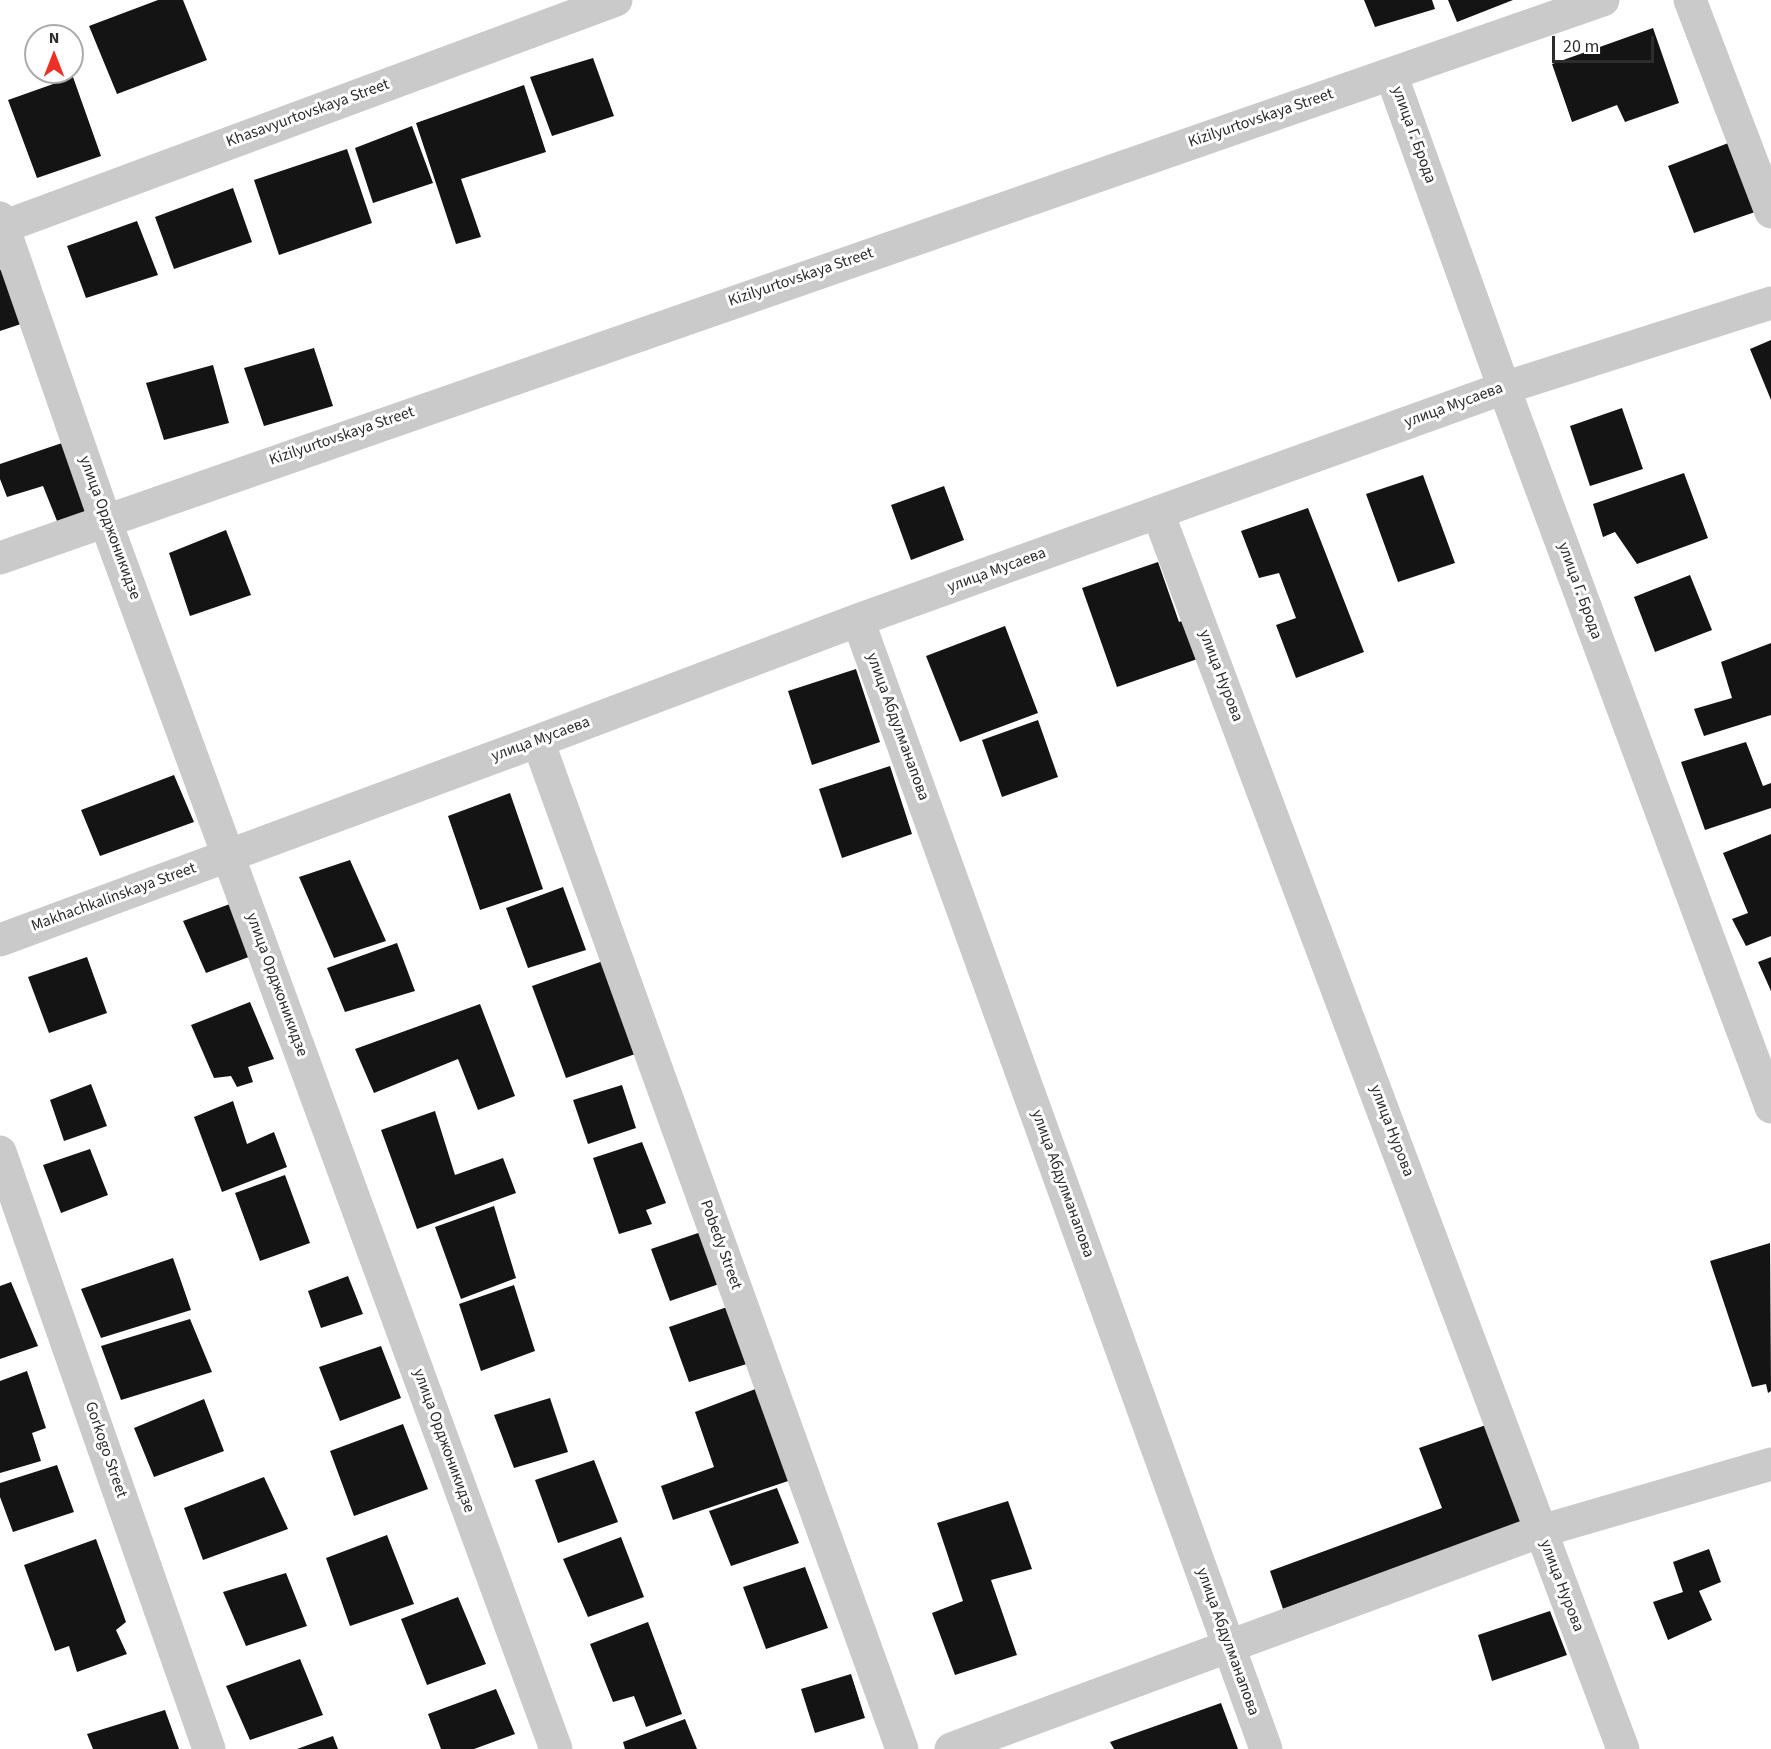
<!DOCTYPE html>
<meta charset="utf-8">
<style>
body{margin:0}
#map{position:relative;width:1771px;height:1749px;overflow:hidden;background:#fff;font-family:"Source Sans 3",sans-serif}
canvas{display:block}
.north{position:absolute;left:24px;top:24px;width:60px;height:60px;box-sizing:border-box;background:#fff;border:2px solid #ababab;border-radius:50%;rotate:0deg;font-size:16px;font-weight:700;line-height:24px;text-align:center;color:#2d2d2d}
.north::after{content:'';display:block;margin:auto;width:21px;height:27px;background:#ed2f26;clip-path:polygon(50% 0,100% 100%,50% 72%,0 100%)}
.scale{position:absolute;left:1552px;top:36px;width:102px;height:27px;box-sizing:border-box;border:3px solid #2d2d2d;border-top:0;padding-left:8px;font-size:18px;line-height:21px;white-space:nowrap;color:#2d2d2d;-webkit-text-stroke:4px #fff;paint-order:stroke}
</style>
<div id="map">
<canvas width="1771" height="1749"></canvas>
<div class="north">N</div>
<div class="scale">20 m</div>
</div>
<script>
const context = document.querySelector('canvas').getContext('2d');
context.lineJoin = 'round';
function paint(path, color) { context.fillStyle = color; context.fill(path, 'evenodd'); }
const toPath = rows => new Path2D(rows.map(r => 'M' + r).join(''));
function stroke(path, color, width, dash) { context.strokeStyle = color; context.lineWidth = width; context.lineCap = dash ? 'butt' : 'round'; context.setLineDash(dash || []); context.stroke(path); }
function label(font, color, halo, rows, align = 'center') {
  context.font = font + ' "Source Sans 3",sans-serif'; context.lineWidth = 6; context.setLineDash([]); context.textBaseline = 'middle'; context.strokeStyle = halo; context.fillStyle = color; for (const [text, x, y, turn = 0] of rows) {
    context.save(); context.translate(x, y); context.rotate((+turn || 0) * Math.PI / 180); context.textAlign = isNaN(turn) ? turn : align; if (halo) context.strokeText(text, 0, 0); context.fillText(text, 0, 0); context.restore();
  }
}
paint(toPath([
 [158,0,183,0,207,60,117,94,89,26],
 [1364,0,1432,0,1435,9,1375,27],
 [1448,0,1513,0,1457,22],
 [1653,28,1679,103,1625,122,1617,105,1572,122,1552,64],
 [593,58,614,116,552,136,530,77],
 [73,77,101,156,37,178,8,100],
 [524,85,546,152,461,179,481,237,456,244,416,123],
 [412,126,433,183,373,203,355,148],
 [1731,142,1758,211,1694,233,1668,166],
 [347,149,372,223,279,255,254,180],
 [233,188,252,242,174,269,155,217],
 [137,221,158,275,86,298,67,246],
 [2,269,24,323,0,331,0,270],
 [1771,340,1771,400,1750,349],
 [314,348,333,406,264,426,244,368],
 [213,365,229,423,164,440,146,383],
 [1622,408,1643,469,1590,486,1570,426],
 [65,442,89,512,59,526,43,486,7,497,0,479,0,464],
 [1684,473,1708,538,1637,564,1615,532,1603,537,1593,504],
 [1423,475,1455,563,1398,582,1366,494],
 [944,486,964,540,911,560,891,505],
 [1308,508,1364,652,1296,678,1276,625,1296,618,1279,573,1259,578,1241,531],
 [226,530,251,595,190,616,169,553],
 [1158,562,1179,622,1192,617,1206,656,1117,687,1082,588],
 [1690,575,1712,630,1655,652,1634,597],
 [1005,626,1038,713,960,742,926,656],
 [1771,643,1771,715,1704,736,1694,709,1732,698,1721,662],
 [856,669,880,742,812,765,788,691],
 [1038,720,1058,777,1002,797,982,740],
 [1746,742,1763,786,1771,783,1771,808,1705,830,1681,762],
 [890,766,912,834,842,858,819,789],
 [174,775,194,822,100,856,81,810],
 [510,793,543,889,480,910,448,816],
 [1771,834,1771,936,1746,946,1732,919,1748,913,1723,853],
 [350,860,386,941,334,958,299,877],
 [563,887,586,950,528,968,506,908],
 [230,904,254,955,206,973,183,921],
 [397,943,415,991,345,1012,327,968],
 [87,957,107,1013,49,1033,28,977],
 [1771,957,1771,991,1758,962],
 [606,960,641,1052,566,1078,532,986],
 [250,1002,274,1059,248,1067,253,1082,237,1087,231,1076,214,1078,191,1025],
 [480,1004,515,1096,478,1110,458,1059,374,1093,355,1049],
 [91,1084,107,1126,64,1141,50,1100],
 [622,1085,636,1128,588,1144,573,1100],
 [233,1101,247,1144,274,1132,287,1167,222,1192,194,1117],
 [435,1111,455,1175,503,1158,516,1193,417,1229,381,1130],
 [642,1142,666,1203,646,1210,652,1224,619,1234,593,1158],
 [90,1149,108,1195,61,1213,43,1165],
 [285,1175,310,1243,260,1261,235,1193],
 [494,1206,516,1278,461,1299,435,1227],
 [704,1231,725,1282,670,1301,651,1249],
 [1770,1243,1771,1391,1768,1393,1766,1384,1752,1387,1710,1261],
 [173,1258,191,1310,101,1338,81,1289],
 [348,1276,363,1314,321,1328,308,1291],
 [11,1282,38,1346,0,1359,0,1286],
 [514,1285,535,1351,481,1371,459,1304],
 [730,1306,753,1362,689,1382,669,1327],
 [190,1319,212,1372,121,1400,101,1346],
 [381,1346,401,1398,340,1421,319,1367],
 [27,1371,46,1428,32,1433,41,1461,0,1473,0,1381],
 [758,1388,794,1479,673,1520,661,1486,714,1467,695,1412],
 [550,1398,568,1452,514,1468,494,1415],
 [204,1399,224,1451,154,1477,134,1428],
 [403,1424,428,1489,354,1516,330,1451],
 [1486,1425,1521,1522,1283,1609,1270,1571,1442,1508,1419,1448],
 [594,1460,618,1522,558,1543,535,1480],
 [57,1465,74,1512,13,1532,0,1497,0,1483],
 [264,1477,288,1529,203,1560,184,1508],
 [777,1488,799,1543,731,1566,709,1511],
 [1008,1501,1032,1569,991,1580,1017,1655,955,1675,932,1613,963,1601,937,1523],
 [387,1535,414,1604,350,1626,326,1558],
 [621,1537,644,1597,588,1617,563,1559],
 [96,1539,126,1622,116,1630,127,1654,77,1672,69,1646,55,1651,24,1565],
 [1709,1549,1721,1582,1699,1591,1712,1620,1668,1640,1653,1602,1683,1592,1673,1562],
 [805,1567,828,1628,766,1649,743,1587],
 [286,1573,307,1626,246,1646,223,1592],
 [458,1597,486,1664,427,1685,401,1619],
 [1550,1611,1567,1655,1492,1681,1478,1635],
 [648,1622,682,1714,646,1727,634,1696,613,1702,590,1644],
 [300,1659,323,1715,250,1740,226,1686],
 [851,1674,865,1718,815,1733,801,1689],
 [496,1689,515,1734,474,1749,441,1749,428,1714],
 [1221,1703,1238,1749,1114,1749,1110,1742],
 [165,1710,179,1749,93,1749,87,1734],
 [685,1719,697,1749,625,1749,623,1742],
 [333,1736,338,1749,297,1749]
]), '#141414');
stroke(toPath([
 [1690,0,1771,212],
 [1391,74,1504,388,1771,1107],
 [0,218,105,520,556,1749],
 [0,228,616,0],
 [1158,513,1623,1749],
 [0,558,1603,0],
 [858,620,1266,1749],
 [538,741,902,1749],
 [0,940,538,741,858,620,1504,388,1771,303],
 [0,1152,209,1749],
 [951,1749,1541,1531,1771,1464]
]), '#cacaca', 33);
label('16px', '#2d2d2d', '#fff', [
 ["Khasavyurtovskaya Street",308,114,-20],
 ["Kizilyurtovskaya Street",1261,119,-19],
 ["улица Г. Брода",1413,135,70],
 ["Kizilyurtovskaya Street",801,278,-19],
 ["улица Мусаева",1454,406,-20],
 ["Kizilyurtovskaya Street",342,437,-19],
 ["улица Орджоникидзе",109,528,70],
 ["улица Мусаева",997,571,-20],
 ["улица Г. Брода",1579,591,70],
 ["улица Нурова",1220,676,69],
 ["улица Абдулманапова",897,727,70],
 ["улица Мусаева",541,740,-20],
 ["Makhachkalinskaya Street",114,898,-20],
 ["улица Орджоникидзе",276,985,70],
 ["улица Нурова",1391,1131,69],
 ["улица Абдулманапова",1062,1184,70],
 ["Pobedy Street",720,1245,70],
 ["улица Орджоникидзе",443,1441,70],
 ["Gorkogo Street",105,1450,71],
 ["улица Нурова",1561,1586,69],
 ["улица Абдулманапова",1227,1642,70]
]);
</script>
